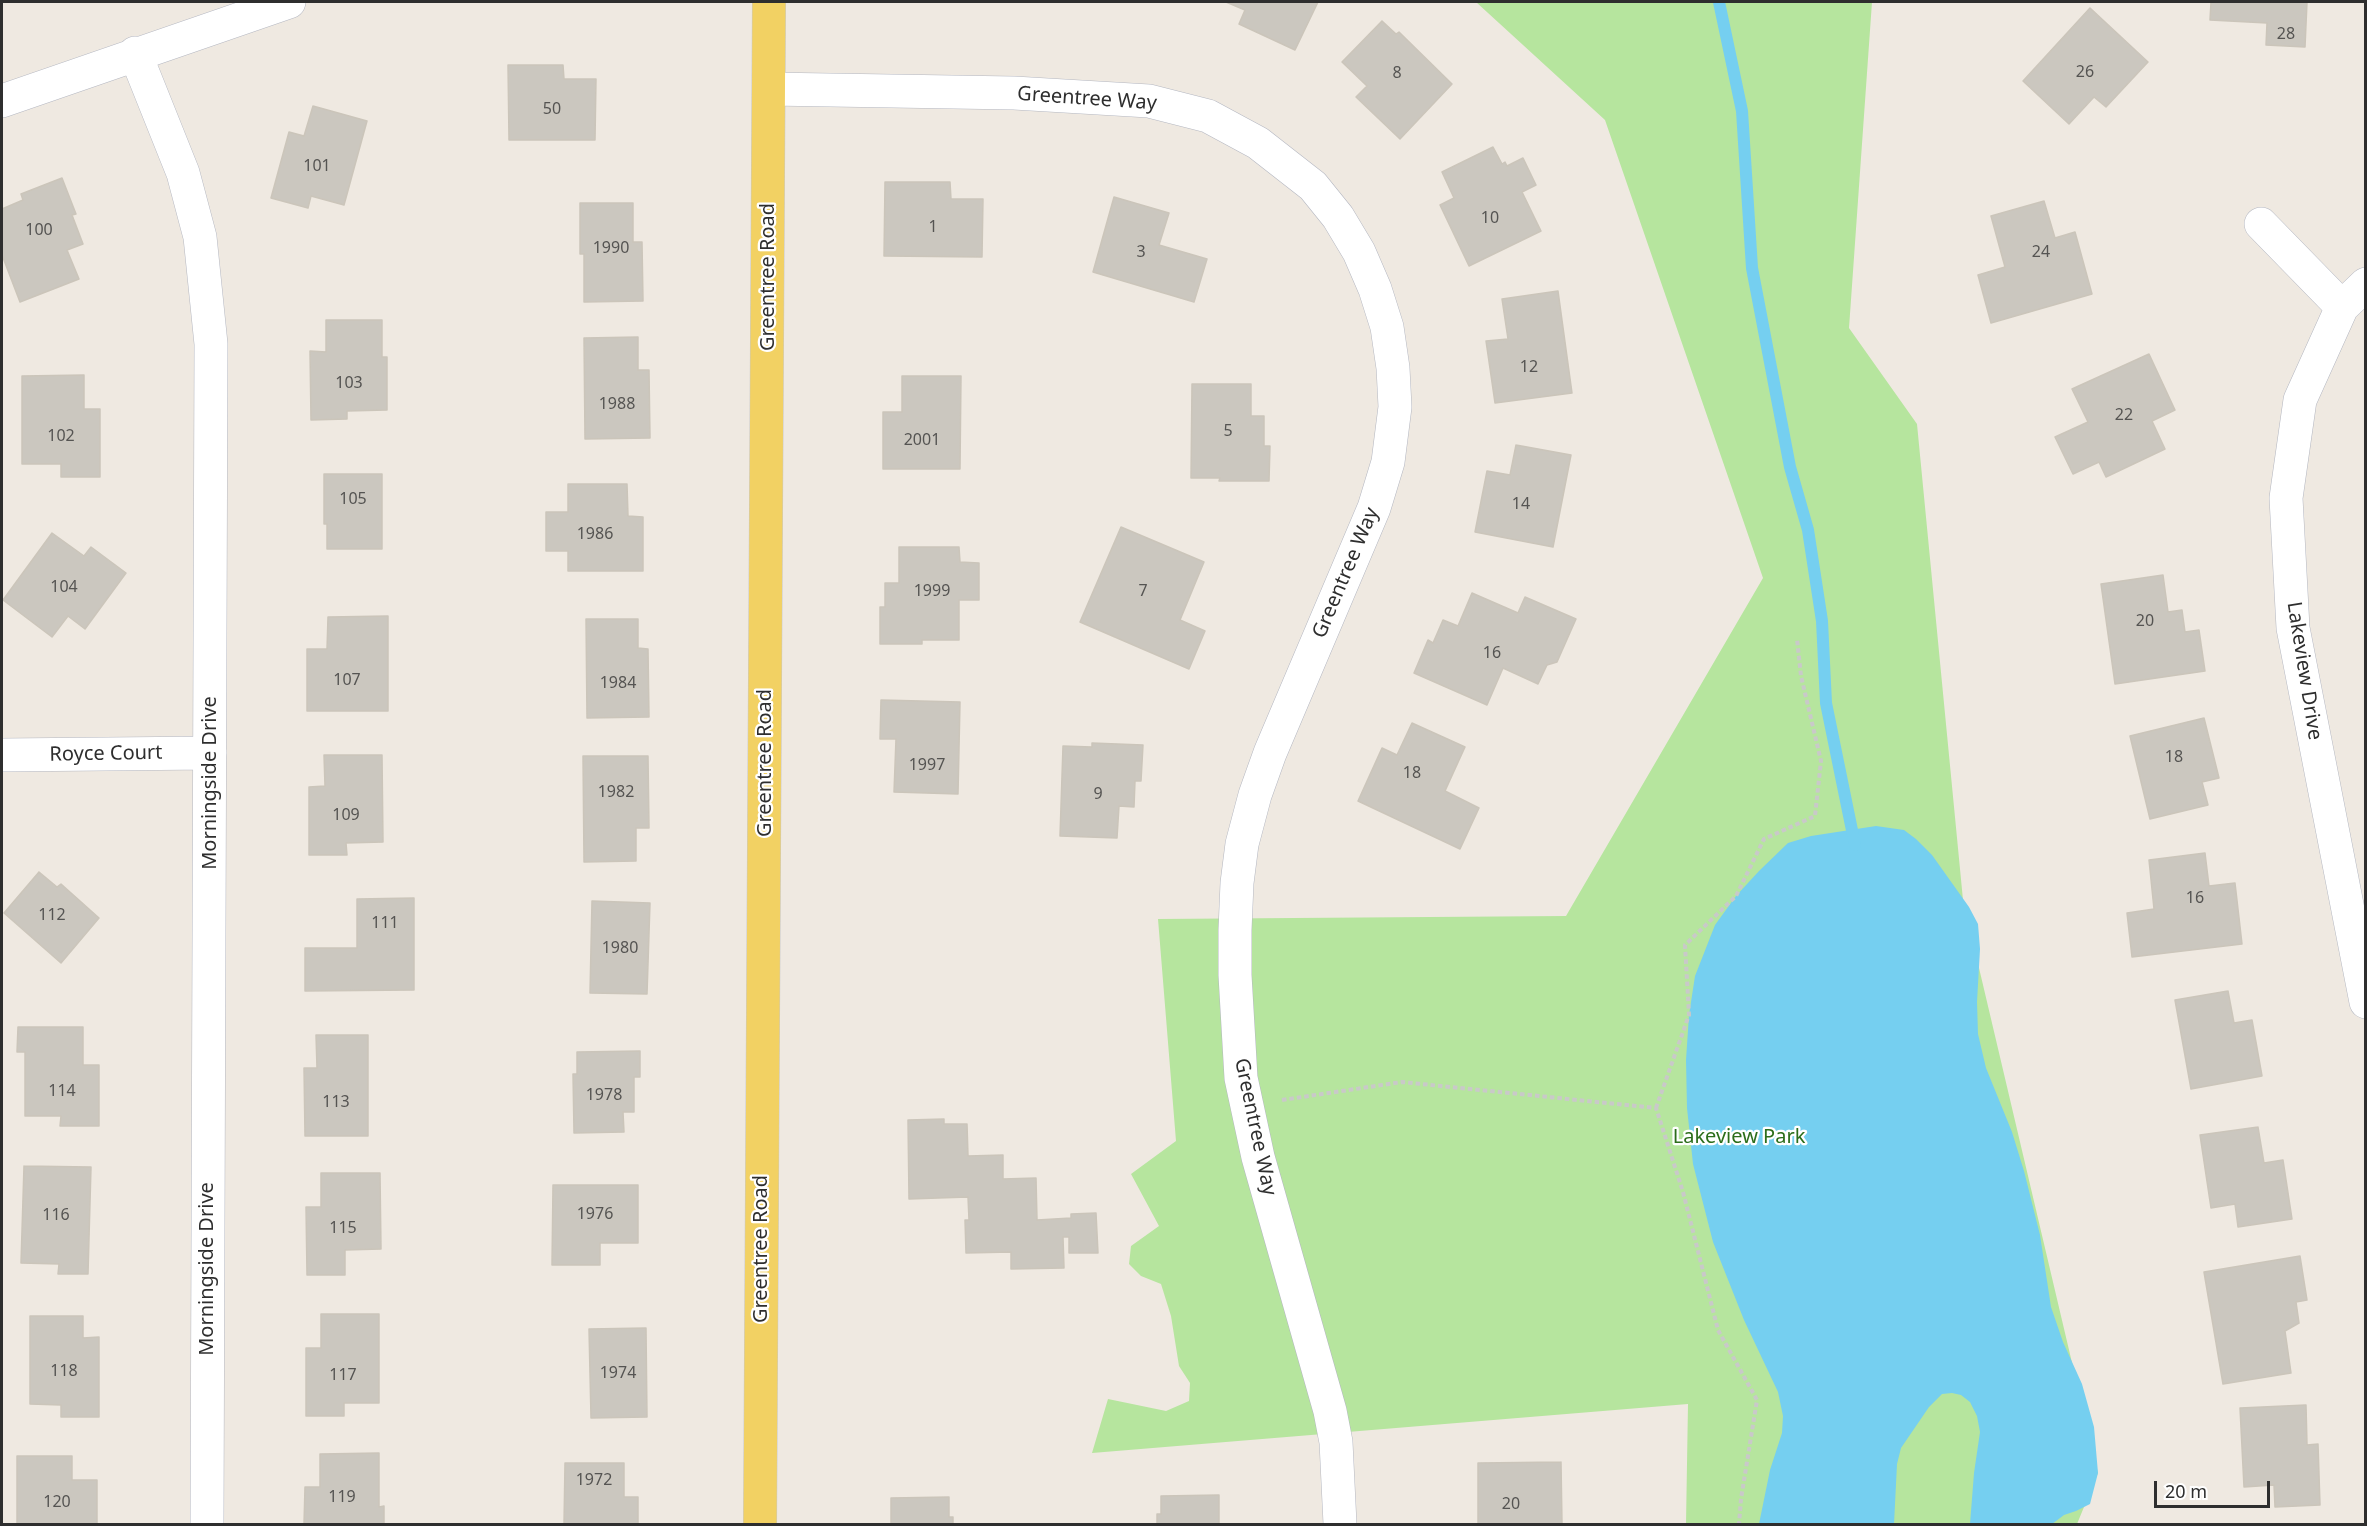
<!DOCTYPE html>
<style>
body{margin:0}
#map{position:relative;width:2367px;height:1526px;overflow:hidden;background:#efe9e1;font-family:"Noto Sans",sans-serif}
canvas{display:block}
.frame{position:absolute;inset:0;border:3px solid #2e2e2e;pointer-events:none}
.scale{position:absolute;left:2154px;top:1481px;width:116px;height:27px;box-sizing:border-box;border:3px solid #2e2e2e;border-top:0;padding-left:8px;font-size:18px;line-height:21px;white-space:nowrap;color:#2e2e2e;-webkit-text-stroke:4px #fff;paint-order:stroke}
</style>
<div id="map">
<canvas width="2367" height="1526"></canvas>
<div class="frame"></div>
<div class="scale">20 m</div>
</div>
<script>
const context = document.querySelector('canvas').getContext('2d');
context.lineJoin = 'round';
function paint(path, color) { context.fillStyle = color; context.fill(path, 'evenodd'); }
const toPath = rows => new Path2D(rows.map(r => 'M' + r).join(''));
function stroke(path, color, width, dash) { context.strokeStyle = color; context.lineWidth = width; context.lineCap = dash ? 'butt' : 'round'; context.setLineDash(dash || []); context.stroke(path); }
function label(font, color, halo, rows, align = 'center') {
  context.font = font + ' "Noto Sans",sans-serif'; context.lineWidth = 4.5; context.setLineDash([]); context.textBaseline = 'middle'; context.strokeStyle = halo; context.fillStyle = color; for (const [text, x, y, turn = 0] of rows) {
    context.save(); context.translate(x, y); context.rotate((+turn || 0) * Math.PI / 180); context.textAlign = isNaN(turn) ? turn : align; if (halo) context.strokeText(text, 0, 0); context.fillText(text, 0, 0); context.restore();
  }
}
paint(toPath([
 [1476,2,1872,2,1849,328,1917,424,1963,900,2098,1473,2077,1524,1686,1524,1688,1404,1092,1453,1108,1399,1166,1411,1189,1401,1190,1383,1179,1366,1171,1316,1161,1284,1141,1276,1129,1264,1131,1246,1159,1226,1131,1174,1176,1141,1158,919,1566,916,1763,578,1605,120]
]), '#b6e59e');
paint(toPath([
 [1876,826,1904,830,1916,839,1932,855,1969,907,1978,924,1980,949,1977,1002,1978,1034,1986,1068,2012,1132,2024,1171,2040,1235,2051,1307,2063,1342,2082,1384,2094,1427,2098,1473,2090,1504,2076,1511,2064,1515,2052,1524,1970,1524,1974,1473,1980,1432,1977,1416,1970,1402,1961,1395,1952,1393,1942,1394,1929,1407,1901,1448,1897,1464,1894,1524,1759,1524,1770,1470,1782,1433,1783,1416,1778,1392,1744,1320,1713,1242,1693,1164,1687,1108,1686,1060,1689,1015,1695,976,1715,925,1736,896,1759,871,1788,843,1811,836]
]), '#75cff0');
stroke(toPath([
 [1719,2,1742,111,1752,268,1790,467,1808,530,1822,621,1826,703,1855,845]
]), '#75cff0', 12);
const building = toPath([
 [1226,2,1318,2,1295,50,1239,24,1245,10,1226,2],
 [2211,2,2307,2,2305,47,2266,45,2267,23,2210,20,2211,2],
 [2090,8,2148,62,2106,107,2094,97,2069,124,2023,81,2090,8],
 [1382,21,1396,34,1399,32,1452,84,1400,139,1356,97,1367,86,1342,62,1382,21],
 [508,65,563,65,564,79,596,79,595,140,509,140,508,65],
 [313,106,367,121,344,205,311,196,308,208,271,198,289,132,304,136,313,106],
 [1493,147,1502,164,1505,162,1507,166,1523,158,1536,185,1522,192,1541,231,1469,266,1440,205,1454,198,1442,172,1493,147],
 [62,178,76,214,72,215,83,244,67,250,79,279,20,302,2,255,2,209,23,200,21,194,62,178],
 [885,182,950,182,951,199,983,199,982,257,884,256,885,182],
 [1114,197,1169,213,1159,245,1207,259,1194,302,1093,272,1114,197],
 [2044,201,2055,238,2075,232,2092,294,1991,323,1978,275,2005,267,1991,216,2044,201],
 [580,203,633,203,633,242,642,242,643,301,584,302,584,254,580,254,580,203],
 [1558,291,1572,393,1495,403,1486,341,1508,339,1502,299,1558,291],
 [326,320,382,320,382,357,387,357,387,410,347,411,347,419,311,420,310,351,326,352,326,320],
 [638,337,638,370,649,370,650,438,585,439,584,338,638,337],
 [2149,354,2175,410,2152,421,2165,449,2106,477,2099,462,2073,474,2055,437,2088,422,2072,389,2149,354],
 [84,375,84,409,100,409,100,477,61,477,61,464,22,464,22,376,84,375],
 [902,376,961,376,960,469,883,469,883,412,902,412,902,376],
 [1192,384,1251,384,1251,416,1264,416,1264,446,1270,446,1269,481,1219,481,1220,478,1191,478,1192,384],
 [1516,445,1571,455,1553,547,1475,532,1487,471,1510,475,1516,445],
 [324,474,382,474,382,549,327,549,327,524,324,524,324,474],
 [568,484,627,484,628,516,643,517,643,571,568,571,568,551,546,551,546,512,568,512,568,484],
 [1121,527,1204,562,1180,620,1205,631,1189,669,1080,622,1121,527],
 [52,533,84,556,91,547,126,573,85,629,68,616,52,637,3,600,52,533],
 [899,547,959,547,960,562,979,563,979,600,959,600,959,640,922,640,922,644,880,644,880,607,885,607,885,583,899,583,899,547],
 [2163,575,2168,612,2182,610,2185,632,2199,630,2205,671,2115,684,2101,584,2163,575],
 [1472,593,1518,613,1525,597,1576,619,1557,662,1547,665,1538,684,1503,668,1487,705,1414,673,1428,640,1433,643,1443,620,1458,626,1472,593],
 [388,616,388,711,307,711,307,649,327,649,328,617,388,616],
 [586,619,638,619,638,648,648,649,649,717,587,718,586,619],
 [881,700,960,702,958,794,894,792,896,739,880,739,881,700],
 [2204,718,2219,778,2202,782,2208,805,2150,819,2130,736,2204,718],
 [1412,723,1465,747,1445,791,1479,808,1460,849,1358,801,1382,748,1397,755,1412,723],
 [1092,743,1143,745,1141,781,1135,781,1134,807,1119,806,1117,838,1060,836,1063,746,1092,747,1092,743],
 [324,755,382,755,383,842,346,843,347,855,309,855,309,787,325,786,324,755],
 [583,756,648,756,649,828,636,828,636,861,584,862,583,756],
 [2205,853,2209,886,2235,883,2242,944,2132,957,2127,913,2154,909,2149,860,2205,853],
 [39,872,57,887,61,884,99,918,61,963,4,913,39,872],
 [414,898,414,990,305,991,305,948,357,948,357,899,414,898],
 [592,901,650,903,647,994,590,993,592,901],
 [2228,991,2234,1023,2252,1020,2262,1076,2191,1089,2175,1000,2228,991],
 [18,1027,83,1027,83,1065,99,1065,99,1126,60,1126,61,1116,25,1116,25,1052,17,1052,18,1027],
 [316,1035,368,1035,368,1136,305,1136,304,1068,317,1068,316,1035],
 [640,1051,640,1077,634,1077,634,1112,623,1112,624,1132,574,1133,573,1074,577,1074,577,1052,640,1051],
 [944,1119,944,1124,967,1124,968,1156,1003,1155,1003,1179,1036,1178,1037,1220,1071,1218,1071,1214,1096,1213,1098,1253,1069,1253,1069,1237,1063,1237,1064,1268,1011,1269,1011,1252,966,1253,965,1220,969,1220,968,1197,909,1199,908,1120,944,1119],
 [2258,1127,2264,1163,2283,1160,2292,1219,2238,1227,2235,1204,2211,1208,2200,1135,2258,1127],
 [24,1166,91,1167,88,1274,58,1274,59,1264,21,1263,24,1166],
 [321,1173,380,1173,381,1249,345,1250,345,1275,307,1275,306,1207,321,1207,321,1173],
 [553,1185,638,1185,638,1243,600,1243,600,1265,552,1265,553,1185],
 [2300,1256,2307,1300,2296,1302,2299,1323,2285,1331,2291,1373,2223,1384,2204,1272,2300,1256],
 [321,1314,379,1314,379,1403,344,1403,344,1416,306,1416,306,1348,321,1348,321,1314],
 [30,1316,83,1316,83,1338,99,1337,99,1417,61,1417,61,1405,30,1404,30,1316],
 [646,1328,647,1417,591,1418,589,1329,646,1328],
 [2306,1405,2307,1445,2318,1444,2320,1505,2275,1507,2274,1485,2244,1487,2240,1408,2306,1405],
 [379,1453,379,1507,384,1506,384,1524,304,1524,305,1487,320,1487,320,1454,379,1453],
 [17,1456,72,1456,72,1480,97,1480,97,1524,17,1524,17,1456],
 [1561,1462,1562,1524,1448,1524,1478,1524,1478,1463,1561,1462],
 [565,1463,624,1463,624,1497,638,1497,638,1524,564,1524,565,1463],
 [1219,1495,1219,1524,1157,1524,1157,1514,1161,1514,1161,1496,1219,1495],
 [949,1497,949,1517,953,1517,953,1524,891,1524,891,1498,949,1497]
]);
paint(building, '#cbc7bf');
stroke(building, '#cbc5ba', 1.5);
const minor = toPath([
 [135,53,183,173,200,237,211,344,207,1524],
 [769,89,1014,93,1149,101,1208,116,1258,143,1313,186,1338,217,1359,252,1375,289,1387,327,1393,368,1395,407,1388,462,1374,508,1270,753,1255,795,1242,844,1237,883,1235,930,1235,975,1241,1078,1258,1157,1330,1411,1336,1442,1340,1524],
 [2,101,289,2],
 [2261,224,2342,307],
 [2366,284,2342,307,2300,400,2286,498,2293,628,2366,1002],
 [2,755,210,753]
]);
const major = toPath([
 [760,1524,769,2]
]);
stroke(minor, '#b4b7c1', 34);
stroke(major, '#c9c9c9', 34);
stroke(toPath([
 [1282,1100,1402,1082,1656,1108,1683,1192,1718,1330,1757,1400,1741,1499,1739,1524],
 [1656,1108,1689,1015,1685,945,1736,896,1764,839,1815,816,1821,761,1801,676,1797,639]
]), '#c9c9c9', 4, [4.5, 3]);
stroke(minor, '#fff', 33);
stroke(major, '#f2d163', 33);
label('16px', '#555452', null, [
 ["28",2286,34],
 ["26",2085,72],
 ["8",1397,73],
 ["50",552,109],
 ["101",317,166],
 ["10",1490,218],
 ["1",933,227],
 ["100",39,230],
 ["1990",611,248],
 ["3",1141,252],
 ["24",2041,252],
 ["12",1529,367],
 ["103",349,383],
 ["1988",617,404],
 ["22",2124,415],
 ["5",1228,431],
 ["102",61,436],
 ["2001",922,440],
 ["105",353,499],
 ["14",1521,504],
 ["1986",595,534],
 ["104",64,587],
 ["1999",932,591],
 ["7",1143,591],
 ["20",2145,621],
 ["16",1492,653],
 ["107",347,680],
 ["1984",618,683],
 ["18",2174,757],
 ["1997",927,765],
 ["18",1412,773],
 ["1982",616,792],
 ["9",1098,794],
 ["109",346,815],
 ["16",2195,898],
 ["112",52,915],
 ["111",385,923],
 ["1980",620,948],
 ["114",62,1091],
 ["1978",604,1095],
 ["113",336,1102],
 ["1976",595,1214],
 ["116",56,1215],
 ["115",343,1228],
 ["118",64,1371],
 ["1974",618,1373],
 ["117",343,1375],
 ["1972",594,1480],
 ["119",342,1497],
 ["120",57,1502],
 ["20",1511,1504]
]);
label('20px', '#2e2e2e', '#fff', [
 ["Greentree Way",1087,99,4],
 ["Greentree Road",768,277,-90],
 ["Greentree Way",1346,573,-67],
 ["Lakeview Drive",2304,671,81],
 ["Royce Court",106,754,-1],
 ["Greentree Road",765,763,-90],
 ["Morningside Drive",210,783,-90],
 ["Greentree Way",1255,1127,78],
 ["Greentree Road",761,1249,-90],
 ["Morningside Drive",207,1269,-90]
]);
label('20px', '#2c6e1b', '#fff', [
 ["Lakeview Park",1739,1137]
]);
</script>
